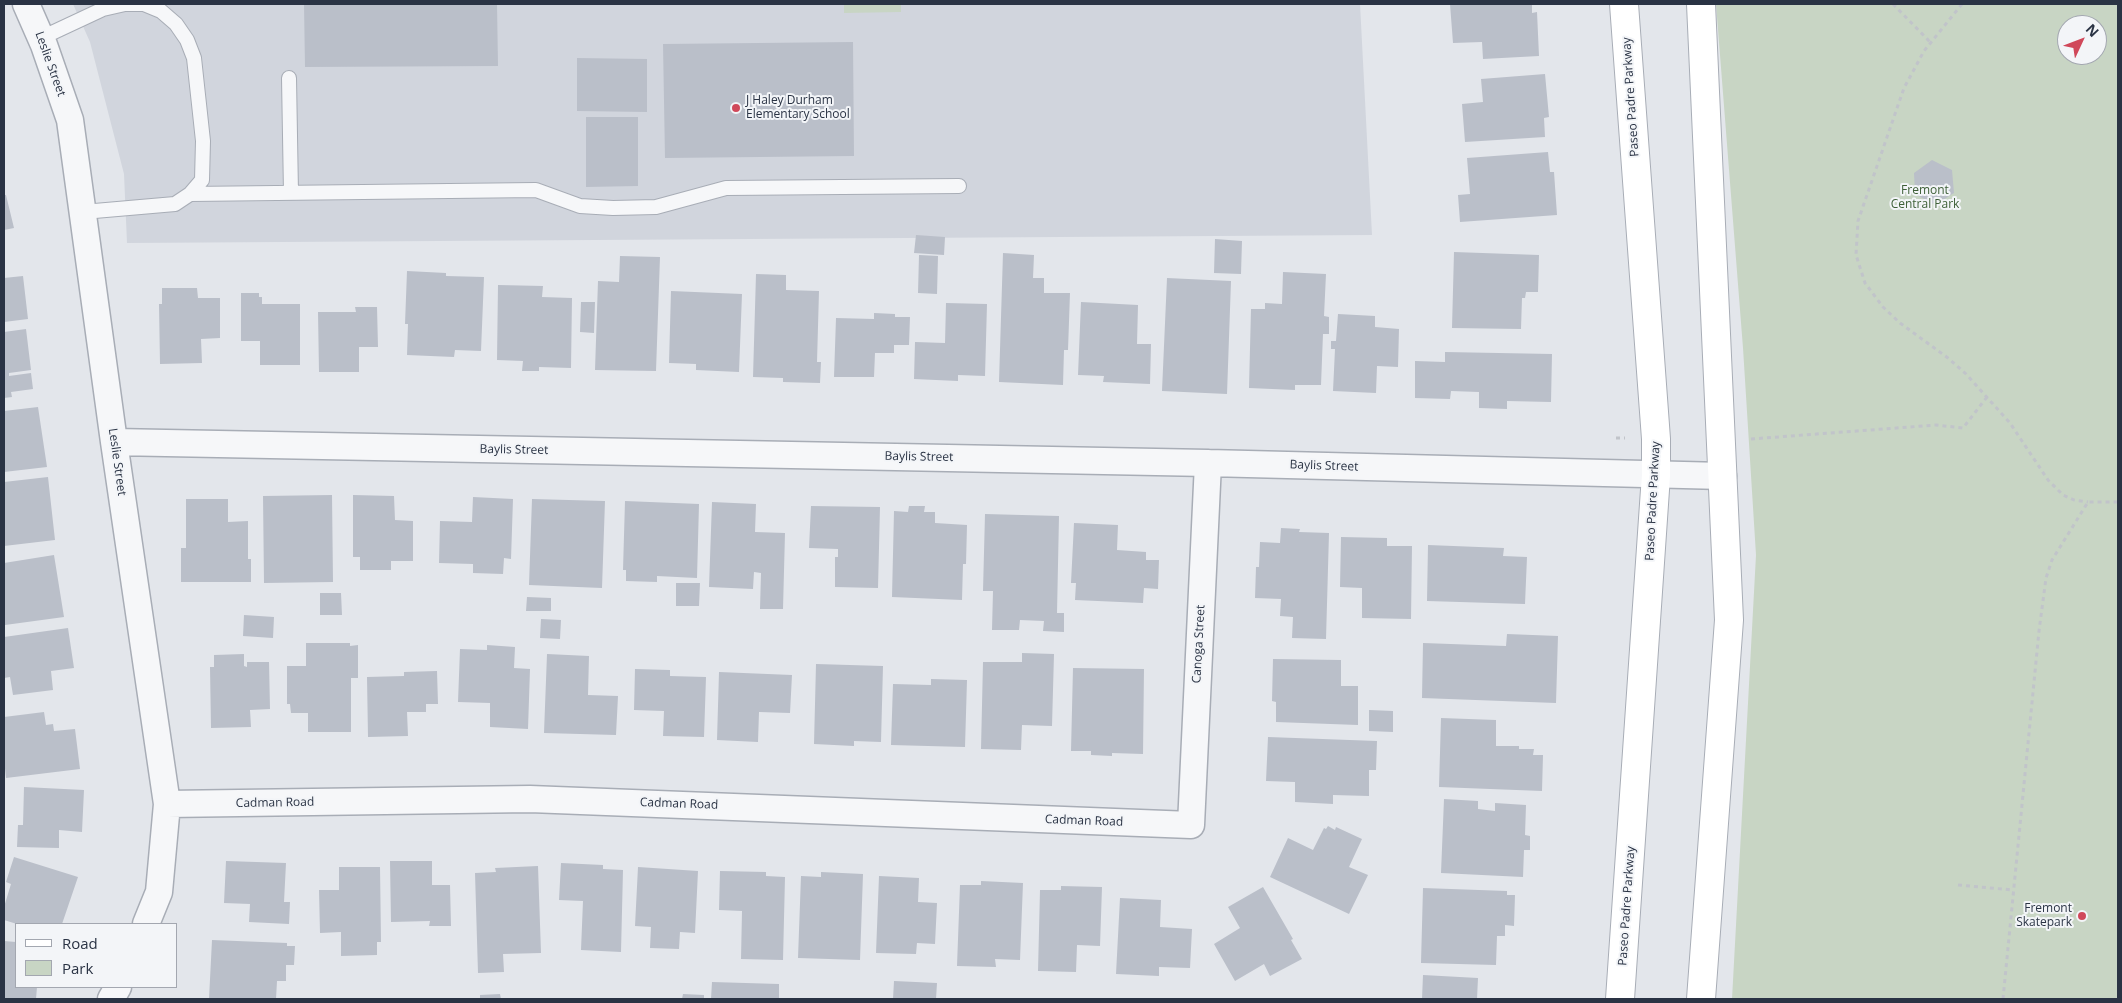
<!DOCTYPE html>
<style>
body{margin:0}
#map{position:relative;width:2122px;height:1003px;overflow:hidden;background:#e3e6eb;font-family:"Open Sans",sans-serif}
canvas{display:block}
.frame{position:absolute;inset:0;border:5px solid #2a3344;pointer-events:none}
.legend{position:absolute;left:15px;top:923px;width:162px;height:65px;box-sizing:border-box;background:#f3f5f8;border:1px solid #a3a7b0;margin:0;padding:6px 9px;list-style:none;font-size:15px;color:#2a3344}
.legend li{display:flex;align-items:center;gap:10px;height:25px}
.legend b{width:25px;border:1px solid #a3a7b0}
.north{position:absolute;left:2057px;top:15px;width:50px;height:50px;box-sizing:border-box;background:#f3f5f8;border:1px solid #a3a7b0;border-radius:50%;rotate:47deg;font-size:14px;font-weight:700;line-height:20px;text-align:center;color:#2a3344}
.north::after{content:'';display:block;margin:auto;width:18px;height:22px;background:#d0485a;clip-path:polygon(50% 0,100% 100%,50% 72%,0 100%)}
</style>
<div id="map">
<canvas width="2122" height="1003"></canvas>
<div class="frame"></div>
<ul class="legend">
<li><b style="height:6px;background:#fff"></b>Road</li>
<li><b style="height:14px;background:#c8d5c4"></b>Park</li>
</ul>
<div class="north">N</div>
</div>
<script>
const context = document.querySelector('canvas').getContext('2d');
context.lineJoin = 'round';
function paint(path, color) { context.fillStyle = color; context.fill(path, 'evenodd'); }
const toPath = rows => new Path2D(rows.map(r => 'M' + r).join(''));
function stroke(path, color, width, dash) { context.strokeStyle = color; context.lineWidth = width; context.lineCap = dash ? 'butt' : 'round'; context.setLineDash(dash || []); context.stroke(path); }
function label(font, color, halo, rows, align = 'center') {
  context.font = font + ' "Open Sans",sans-serif'; context.lineWidth = 4; context.setLineDash([]); context.textBaseline = 'middle'; context.strokeStyle = halo; context.fillStyle = color; for (const [text, x, y, turn = 0] of rows) {
    context.save(); context.translate(x, y); context.rotate((+turn || 0) * Math.PI / 180); context.textAlign = isNaN(turn) ? turn : align; if (halo) context.strokeText(text, 0, 0); context.fillText(text, 0, 0); context.restore();
  }
}
paint(toPath([
 [73,4,1360,4,1372,235,127,243,124,174,90,42]
]), '#d1d5dd');
paint(toPath([
 [844,4,901,4,901,12,844,13],
 [1716,4,2118,4,2118,999,1732,999,1756,555,1743,348],
 [2067,25,2097,25,2097,55,2067,55]
]), '#c8d5c4');
paint(toPath([
 [304,4,497,4,498,66,305,67],
 [1450,4,1532,4,1532,13,1537,12,1539,56,1483,59,1482,42,1453,43],
 [853,42,854,156,665,158,663,44],
 [577,58,647,59,647,112,577,111],
 [1545,74,1549,117,1544,118,1545,137,1465,142,1462,104,1483,102,1481,79],
 [586,117,638,117,638,186,586,187],
 [1548,152,1550,172,1554,172,1557,215,1460,222,1458,195,1470,194,1467,158],
 [1932,160,1952,170,1954,193,1935,205,1915,194,1914,173],
 [4,195,6,195,14,228,4,230],
 [916,235,945,237,944,255,914,253],
 [1215,239,1242,241,1241,274,1214,273],
 [1454,252,1539,255,1538,292,1526,292,1525,298,1522,298,1521,329,1452,328],
 [1003,253,1034,255,1033,278,1044,278,1044,293,1070,293,1068,350,1064,350,1063,385,999,382],
 [919,255,938,256,937,294,918,293],
 [620,256,660,257,656,371,595,370,598,281,619,282],
 [407,271,446,273,446,276,484,277,481,351,455,350,454,357,407,355,408,324,405,324],
 [1283,272,1326,274,1324,316,1329,317,1329,334,1323,334,1321,385,1295,385,1295,390,1249,388,1251,309,1265,309,1265,303,1282,304],
 [756,274,786,275,786,290,819,291,817,362,821,362,820,383,783,382,783,378,753,377],
 [23,276,28,319,4,322,4,278],
 [1167,278,1231,281,1227,394,1162,391],
 [498,285,543,286,542,297,572,298,571,368,539,367,539,371,522,371,523,361,497,360],
 [162,288,197,288,198,298,220,298,220,338,201,339,202,363,160,364,159,304,162,304],
 [671,291,742,294,739,372,696,370,696,364,669,363],
 [241,293,259,293,259,297,262,297,262,304,300,304,300,365,260,365,260,341,241,341],
 [581,302,595,302,594,333,580,332],
 [1081,302,1138,305,1137,344,1151,344,1150,384,1103,382,1104,376,1078,375],
 [946,303,987,304,985,376,958,375,958,381,914,379,915,342,945,343],
 [355,307,377,307,378,347,359,347,359,372,319,372,318,312,356,312],
 [874,313,895,314,895,317,910,317,909,345,894,345,894,353,875,353,874,377,834,377,836,318,874,319],
 [1338,314,1375,316,1375,327,1399,329,1398,367,1377,366,1376,393,1333,391,1335,349,1331,349,1331,341,1336,341],
 [26,329,31,370,9,373,9,376,31,373,33,389,11,392,12,397,4,398,4,332],
 [1445,352,1552,354,1551,402,1507,401,1507,409,1479,408,1479,392,1451,391,1450,399,1415,398,1415,361,1445,362],
 [38,407,47,467,4,472,4,411],
 [48,477,55,540,4,546,4,482],
 [332,495,333,582,264,583,263,496],
 [353,495,394,496,395,520,413,521,413,561,391,561,391,570,360,570,360,557,353,557],
 [473,497,513,499,511,559,504,558,503,574,473,573,473,564,439,563,440,521,472,522],
 [186,499,228,499,228,522,248,521,248,559,251,559,251,582,181,582,181,548,186,548],
 [532,499,605,501,602,588,529,585],
 [625,501,699,504,697,578,657,576,657,582,626,581,626,570,623,570],
 [712,502,756,504,755,532,785,533,783,609,760,609,761,573,754,572,753,589,709,587],
 [811,506,880,507,878,588,835,587,835,557,838,557,838,549,809,548],
 [909,506,925,506,924,512,935,512,935,523,967,525,966,564,963,564,962,600,892,597,894,511,908,512],
 [985,514,1059,516,1057,613,1064,613,1064,632,1043,631,1044,621,1020,620,1019,630,992,630,993,591,983,591],
 [1074,523,1118,525,1117,550,1146,552,1146,560,1159,560,1158,589,1144,588,1143,603,1075,600,1076,583,1071,583],
 [1281,528,1300,529,1299,532,1329,533,1326,639,1292,638,1293,617,1280,616,1281,599,1255,598,1256,567,1259,567,1260,542,1280,543],
 [1341,537,1387,538,1387,546,1412,546,1411,619,1362,618,1362,588,1340,587],
 [1428,545,1504,548,1503,556,1527,557,1525,604,1427,601],
 [54,555,64,617,5,625,4,563],
 [676,583,700,583,699,606,676,606],
 [320,593,341,593,342,615,320,615],
 [527,597,551,598,551,611,526,611],
 [244,615,274,617,273,638,243,636],
 [541,619,561,620,560,639,540,638],
 [68,628,74,668,51,671,53,690,13,695,10,677,4,678,4,637],
 [1507,634,1558,636,1556,703,1422,698,1423,643,1506,646],
 [306,643,350,643,350,646,358,645,358,678,351,678,351,732,308,732,308,713,291,713,290,704,287,704,287,666,306,666],
 [487,645,515,647,514,668,530,669,528,729,490,727,490,703,458,702,460,649,487,650],
 [1022,653,1054,654,1052,726,1022,725,1021,750,981,749,983,662,1022,662],
 [244,654,244,666,247,667,247,662,269,662,270,709,250,710,251,727,211,728,210,667,214,667,214,655],
 [547,654,589,656,588,695,618,696,616,735,544,733],
 [1273,659,1341,660,1341,686,1358,686,1358,725,1276,722,1276,702,1272,701],
 [816,664,883,666,881,742,854,741,854,746,814,744],
 [1073,668,1144,669,1143,754,1112,753,1112,756,1091,755,1091,751,1071,751],
 [635,669,670,670,670,676,706,677,704,737,663,736,664,711,634,710],
 [437,671,438,704,426,704,426,712,407,712,408,736,368,737,367,677,404,676,404,672],
 [719,672,792,675,790,713,759,712,758,742,717,740],
 [931,679,967,680,965,747,891,745,893,684,931,685],
 [1369,710,1393,711,1393,732,1369,731],
 [44,712,46,725,53,724,54,731,75,729,80,769,6,778,4,759,4,717],
 [1441,718,1496,720,1496,746,1519,746,1519,749,1534,749,1533,755,1543,755,1542,791,1439,787],
 [1268,737,1377,741,1376,770,1369,770,1369,796,1333,795,1333,804,1295,802,1295,782,1266,781],
 [24,787,84,790,82,832,59,830,59,848,17,847,18,825,23,825],
 [1444,799,1478,801,1478,809,1495,811,1495,803,1526,805,1525,835,1530,836,1530,850,1524,850,1523,877,1441,873],
 [1328,826,1335,830,1336,827,1362,839,1349,867,1368,875,1349,914,1270,877,1288,838,1313,850,1324,828,1326,829],
 [14,857,78,877,62,924,17,924,4,920,4,907,11,884,6,882],
 [226,861,286,863,284,902,290,902,289,924,249,922,250,904,224,903],
 [390,861,432,861,432,885,450,885,451,926,429,926,430,921,391,922],
 [561,863,603,865,603,869,623,870,621,952,581,950,583,901,559,900],
 [538,866,541,953,503,954,504,972,478,973,475,873,496,872,495,868],
 [339,867,380,867,381,942,377,942,377,955,341,956,341,932,320,933,319,890,339,890],
 [638,867,698,871,695,933,680,932,679,949,650,948,651,927,635,926],
 [720,871,766,872,766,876,785,877,783,960,741,959,742,911,719,910],
 [821,872,863,874,860,960,798,958,801,876,821,877],
 [879,876,919,878,918,902,937,903,935,944,917,943,916,954,876,953],
 [981,881,1023,883,1020,960,995,959,996,967,957,966,960,885,981,885],
 [1061,886,1102,887,1100,946,1077,945,1076,972,1038,971,1040,890,1061,890],
 [1263,887,1293,939,1291,940,1302,959,1270,976,1264,964,1235,981,1214,944,1240,928,1228,907],
 [1423,888,1507,891,1507,895,1515,895,1514,926,1505,925,1505,936,1497,936,1496,965,1421,963],
 [1120,898,1161,900,1160,927,1192,929,1190,968,1159,967,1159,976,1116,974],
 [212,940,287,943,287,946,295,946,294,965,286,965,286,981,277,981,276,999,209,999],
 [4,941,16,942,16,987,37,987,36,999,4,999],
 [1423,975,1478,978,1477,999,1422,999],
 [894,981,937,983,936,999,893,999],
 [712,982,779,984,779,999,711,999],
 [500,994,501,999,480,999,480,995],
 [683,994,704,995,704,999,682,999]
]), '#babfc9');
const service = toPath([
 [41,38,103,9,125,4,144,4,161,11,176,24,187,40,194,58,203,141,202,180,190,194,175,204,83,212],
 [289,78,291,193],
 [190,194,536,190,580,206,613,208,656,207,726,188,959,186]
]);
const minor = toPath([
 [26,4,44,45,70,120,114,442,167,804,159,892,146,924],
 [114,442,1208,463,1723,476],
 [167,804,530,799,1191,825,1208,463],
 [111,999,118,987]
]);
const secondary = toPath([
 [1701,4,1729,620,1701,999],
 [1620,999,1656,475,1656,439,1624,4]
]);
stroke(service, '#a8adb6', 16);
stroke(minor, '#a8adb6', 29);
stroke(secondary, '#a8adb6', 30);
stroke(toPath([
 [1893,4,1931,43],
 [1962,4,1924,51,1904,88,1858,221,1856,255,1865,283,1883,307,1900,323,1948,358,1966,374,2010,423,2048,480,2063,495,2074,500,2088,502],
 [1616,438,1625,438],
 [1751,439,1936,425,1963,428,1987,397],
 [1958,885,2013,890],
 [2003,999,2039,631,2046,578,2052,560,2088,502,2118,502]
]), '#c1c4ca', 3, [4, 4]);
stroke(service, '#f6f7f9', 14);
stroke(minor, '#f6f7f9', 26);
stroke(secondary, '#fff', 28);
for (const [x, y, r, color] of [
 [736,108,5,"#d0485a"],
 [2082,916,5,"#d0485a"]
]) { const dot = new Path2D(); dot.arc(x, y, r, 0, 2 * Math.PI); context.fillStyle = color; context.fill(dot); stroke(dot, '#f3f5f8', 2); }
label('12px', '#2a3344', '#f3f5f8', [
 ["Leslie Street",50,64,70],
 ["Paseo Padre Parkway",1631,97,-94],
 ["Baylis Street",514,450,1],
 ["Baylis Street",919,457,1],
 ["Leslie Street",117,462,82],
 ["Baylis Street",1324,466,2],
 ["Paseo Padre Parkway",1653,501,-87],
 ["Canoga Street",1199,644,-87],
 ["Cadman Road",275,803,-1],
 ["Cadman Road",679,804,2],
 ["Cadman Road",1084,821,2],
 ["Paseo Padre Parkway",1627,906,-86]
]);
label('12px', '#2a3344', '#f3f5f8', [
 ["J Haley Durham",746,101],
 ["Elementary School",746,115],
 ["Fremont",2072,909,"right"],
 ["Skatepark",2072,923,"right"]
], 'left');
label('12px', '#3e6038', '#f3f5f8', [
 ["Fremont",1925,191],
 ["Central Park",1925,205]
]);
</script>
